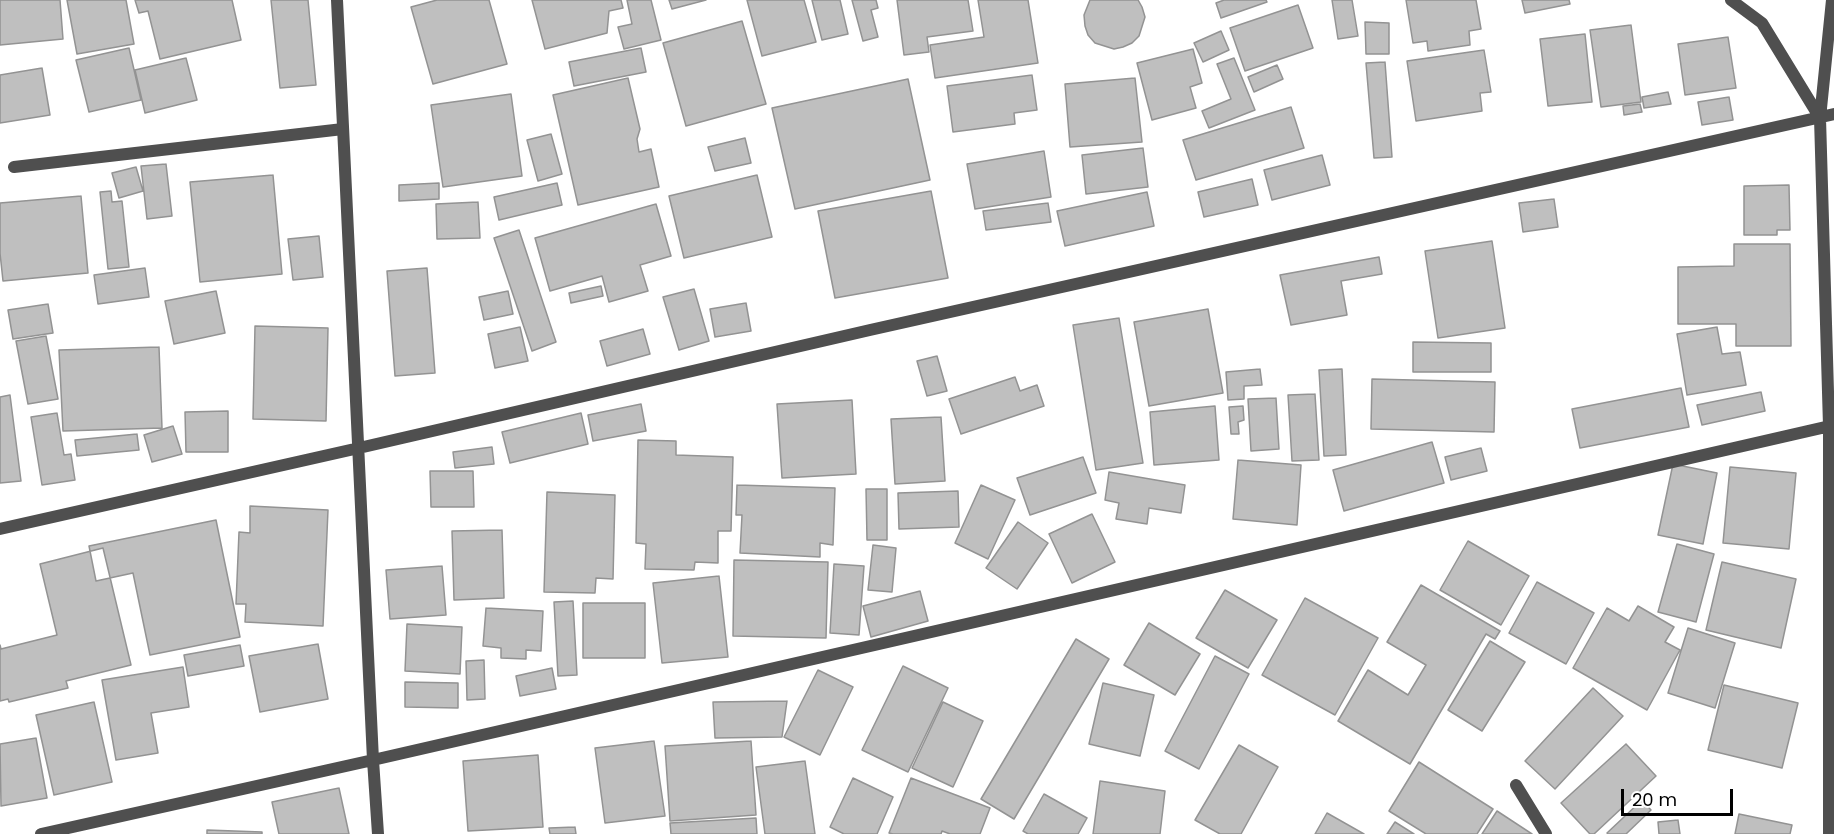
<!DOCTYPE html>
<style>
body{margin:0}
#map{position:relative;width:1834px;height:834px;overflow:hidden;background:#fff;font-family:Poppins,sans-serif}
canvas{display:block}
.scale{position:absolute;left:1621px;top:789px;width:112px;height:27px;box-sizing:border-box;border:3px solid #000;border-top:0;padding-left:8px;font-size:18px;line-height:21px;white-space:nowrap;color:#000;-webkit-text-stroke:4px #fff;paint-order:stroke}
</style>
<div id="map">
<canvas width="1834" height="834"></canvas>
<div class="scale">20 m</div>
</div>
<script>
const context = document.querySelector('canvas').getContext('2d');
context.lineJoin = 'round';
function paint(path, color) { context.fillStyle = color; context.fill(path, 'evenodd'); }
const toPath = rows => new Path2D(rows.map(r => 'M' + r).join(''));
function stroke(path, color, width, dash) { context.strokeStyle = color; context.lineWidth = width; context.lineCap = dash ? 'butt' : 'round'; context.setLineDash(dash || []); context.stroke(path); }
const building = toPath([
 [0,0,60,0,63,39,0,45,0,0],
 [67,0,126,0,134,44,77,54,67,0],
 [135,0,232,0,241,40,160,59,148,11,139,13,135,0],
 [271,0,308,0,316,85,280,88,271,0],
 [437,0,489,0,507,64,433,84,411,7,437,0],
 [532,0,621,0,623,8,609,11,607,33,545,49,532,0],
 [627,0,651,0,661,40,624,49,618,27,632,24,627,0],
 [669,0,706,0,672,9,669,0],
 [747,0,804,0,816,42,762,56,747,0],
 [812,0,840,0,848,34,822,40,812,0],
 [852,0,876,0,878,8,871,10,878,37,863,41,852,0],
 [897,0,968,0,973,31,927,37,929,52,904,55,897,0],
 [978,0,1028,0,1038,63,935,78,930,45,984,37,978,0],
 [1090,0,1138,0,1142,7,1145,17,1139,36,1132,43,1123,47,1114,49,1095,43,1088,35,1085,26,1084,15,1090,0],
 [1224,0,1266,0,1267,2,1221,18,1216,3,1224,0],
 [1332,0,1352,0,1358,36,1338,39,1332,0],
 [1406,0,1476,0,1481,29,1469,31,1470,45,1428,51,1427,41,1413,43,1406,0],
 [1522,0,1569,0,1570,4,1525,13,1522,0],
 [1298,5,1313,48,1245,71,1230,28,1298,5],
 [742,21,766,104,686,126,663,43,742,21],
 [1365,22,1389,23,1389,54,1366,54,1365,22],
 [1631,25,1641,102,1601,107,1590,30,1631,25],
 [1221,31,1229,50,1203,62,1194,43,1221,31],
 [1585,34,1592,102,1548,106,1540,39,1585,34],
 [1728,37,1736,88,1685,95,1678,44,1728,37],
 [129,48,141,100,89,112,76,60,129,48],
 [641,48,646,72,574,86,569,62,641,48],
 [1193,49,1202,83,1190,87,1196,108,1152,120,1137,63,1193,49],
 [1484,50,1491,92,1480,93,1482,111,1416,121,1407,61,1484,50],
 [186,58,197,100,145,113,135,70,186,58],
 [1234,58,1255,110,1209,128,1202,111,1231,99,1217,64,1234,58],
 [1385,62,1392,157,1374,158,1366,63,1385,62],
 [1277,65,1283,79,1254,92,1248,77,1277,65],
 [42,68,50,115,0,123,0,75,42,68],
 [1032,75,1037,110,1014,113,1015,124,953,132,947,86,1032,75],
 [628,78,640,129,637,139,639,152,651,149,659,187,578,205,553,95,628,78],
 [1135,78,1142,142,1070,147,1065,84,1135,78],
 [908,79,930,180,795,209,772,108,908,79],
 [1668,92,1671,104,1644,108,1642,97,1668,92],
 [511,94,522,176,443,187,431,105,511,94],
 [1729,97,1733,120,1702,125,1698,102,1729,97],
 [1640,104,1642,112,1624,115,1623,106,1640,104],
 [1291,107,1304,148,1196,180,1183,140,1291,107],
 [551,134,562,174,538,181,527,140,551,134],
 [745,138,751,163,715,171,708,147,745,138],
 [1143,148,1148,187,1086,194,1082,155,1143,148],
 [1044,151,1051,197,975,209,967,164,1044,151],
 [1322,155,1330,185,1272,200,1264,170,1322,155],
 [166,164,172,216,147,219,141,166,166,164],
 [136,167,143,191,119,198,112,173,136,167],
 [273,175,282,274,200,282,190,182,273,175],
 [757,175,772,237,684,258,669,196,757,175],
 [1252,179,1258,205,1204,217,1198,192,1252,179],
 [439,183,439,199,399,201,399,185,439,183],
 [557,183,562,205,499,220,494,197,557,183],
 [1789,185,1790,230,1777,230,1777,235,1744,235,1744,186,1789,185],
 [111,191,112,202,122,201,129,267,108,269,100,192,111,191],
 [931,191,948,278,835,298,818,211,931,191],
 [1147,192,1154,226,1065,246,1057,211,1147,192],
 [81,196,88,273,3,281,0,253,0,203,81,196],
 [1554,199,1558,227,1523,232,1519,203,1554,199],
 [478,202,480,238,437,239,436,204,478,202],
 [1048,203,1051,222,986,230,983,211,1048,203],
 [656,204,671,256,640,265,648,291,609,302,602,276,550,291,535,238,656,204],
 [519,230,556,342,532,351,494,238,519,230],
 [319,236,323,277,293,280,288,239,319,236],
 [1492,241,1505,328,1438,338,1425,251,1492,241],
 [1734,244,1790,244,1791,346,1736,346,1736,324,1678,324,1678,267,1734,266,1734,244],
 [1379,257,1382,274,1341,281,1347,315,1291,325,1280,275,1379,257],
 [145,268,149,297,98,304,94,275,145,268],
 [427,268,435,373,395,376,387,271,427,268],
 [601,286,603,296,571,303,569,293,601,286],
 [694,289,709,341,679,350,663,297,694,289],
 [216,291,225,333,174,344,165,301,216,291],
 [508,291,513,314,484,320,479,297,508,291],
 [746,303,751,331,715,337,710,309,746,303],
 [48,304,53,333,13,339,8,310,48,304],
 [1208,309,1223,393,1149,406,1134,322,1208,309],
 [1119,318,1143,463,1096,470,1073,325,1119,318],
 [255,326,328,328,326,421,253,419,255,326],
 [520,327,528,361,495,368,488,334,520,327],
 [1717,327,1722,354,1740,352,1746,385,1687,395,1677,334,1717,327],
 [643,329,650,354,607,366,600,341,643,329],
 [46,336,58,399,28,404,16,341,46,336],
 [1413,342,1491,343,1491,372,1413,372,1413,342],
 [159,347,162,428,63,431,59,350,159,347],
 [937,356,947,391,927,396,917,361,937,356],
 [1260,369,1262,385,1244,386,1244,399,1228,400,1226,372,1260,369],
 [1342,369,1346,455,1324,456,1319,370,1342,369],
 [1015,377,1020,391,1037,385,1044,406,961,434,949,399,1015,377],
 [1372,379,1495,382,1494,432,1371,429,1372,379],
 [1681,388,1689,427,1580,448,1572,409,1681,388],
 [1761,392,1765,411,1702,425,1697,405,1761,392],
 [1315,394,1319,460,1292,461,1288,395,1315,394],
 [10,395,21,481,0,483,0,397,10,395],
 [1276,398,1279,449,1251,451,1248,399,1276,398],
 [852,400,856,474,782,478,777,404,852,400],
 [641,404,646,431,593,441,588,415,641,404],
 [1215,406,1219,460,1154,465,1150,412,1215,406],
 [1243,406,1244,420,1238,422,1239,434,1231,434,1229,407,1243,406],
 [228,411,228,452,186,452,185,412,228,411],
 [57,413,64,455,71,454,75,480,42,485,31,417,57,413],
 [581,413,588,444,510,463,502,432,581,413],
 [941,417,945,481,895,484,891,419,941,417],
 [173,426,182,454,152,462,144,435,173,426],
 [137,434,139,450,77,456,75,440,137,434],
 [638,440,676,441,676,455,733,457,731,531,718,531,718,563,695,562,694,570,645,569,646,544,636,543,638,440],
 [1432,442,1444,483,1344,511,1333,470,1432,442],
 [492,447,494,464,455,468,453,452,492,447],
 [1481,448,1487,471,1451,480,1445,457,1481,448],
 [1083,457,1096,493,1030,515,1017,478,1083,457],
 [1238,460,1301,465,1297,525,1233,519,1238,460],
 [1673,464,1717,473,1703,544,1658,535,1673,464],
 [1730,467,1796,473,1789,549,1723,543,1730,467],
 [430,471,473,471,474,507,431,507,430,471],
 [1109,472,1185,485,1181,513,1149,508,1147,524,1116,519,1119,503,1105,500,1109,472],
 [737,485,835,488,833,545,820,543,820,557,740,553,742,515,736,515,737,485],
 [981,485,1015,500,988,559,955,543,981,485],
 [866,489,887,489,887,540,867,540,866,489],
 [958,491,959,527,899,529,898,493,958,491],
 [547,492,615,495,613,579,596,578,595,593,544,592,547,492],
 [250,506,328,510,323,626,245,622,246,604,236,604,239,532,250,533,250,506],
 [1092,514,1115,562,1072,583,1049,534,1092,514],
 [216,520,240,637,150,655,133,573,96,581,89,546,216,520],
 [1018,522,1048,543,1017,589,986,568,1018,522],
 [502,530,504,598,454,600,452,531,502,530],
 [1468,541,1529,576,1501,625,1440,590,1468,541],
 [1677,544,1714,554,1696,622,1658,612,1677,544],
 [873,545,896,548,892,592,868,590,873,545],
 [103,548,131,665,66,681,68,688,9,702,8,699,0,701,0,645,1,649,57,635,40,564,103,548],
 [734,560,828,562,826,638,733,636,734,560],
 [1722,562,1796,579,1781,648,1706,630,1722,562],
 [834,564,864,566,859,635,830,633,834,564],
 [442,566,446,615,390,619,386,570,442,566],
 [719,576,728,657,662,663,653,583,719,576],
 [1537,582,1594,613,1566,664,1509,633,1537,582],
 [1421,585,1500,631,1495,639,1486,634,1410,764,1338,721,1368,670,1408,695,1426,665,1387,642,1421,585],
 [1225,590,1277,620,1248,668,1196,638,1225,590],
 [920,591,928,621,871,637,863,606,920,591],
 [1305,598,1378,638,1335,715,1262,675,1305,598],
 [573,601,577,675,558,676,554,602,573,601],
 [583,603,645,603,645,658,583,658,583,603],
 [1638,606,1674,627,1665,642,1680,650,1647,710,1573,668,1607,608,1629,621,1638,606],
 [486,608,543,611,541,651,526,650,526,659,501,658,501,648,483,646,486,608],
 [1149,623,1200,654,1175,695,1124,665,1149,623],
 [407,624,462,627,460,674,405,671,407,624],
 [1688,628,1735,643,1715,708,1668,693,1688,628],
 [1076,639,1109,659,1014,819,981,799,1076,639],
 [1490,641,1525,662,1482,731,1448,710,1490,641],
 [318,644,328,699,260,712,249,656,318,644],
 [240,645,244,666,188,676,184,655,240,645],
 [1215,656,1249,674,1199,769,1165,751,1215,656],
 [484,660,485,699,467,700,466,661,484,660],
 [903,666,948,688,908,772,862,750,903,666],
 [183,667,189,707,151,713,158,753,116,760,102,680,183,667],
 [552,668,556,689,520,696,516,676,552,668],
 [818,670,853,687,820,755,784,737,818,670],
 [405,682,458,683,458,708,405,707,405,682],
 [1103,683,1154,695,1140,756,1089,744,1103,683],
 [1724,685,1798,703,1782,768,1708,750,1724,685],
 [1593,688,1623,716,1555,789,1525,761,1593,688],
 [787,701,782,737,715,738,713,702,787,701],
 [94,702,112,782,54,795,36,715,94,702],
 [943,702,983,721,953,787,912,768,943,702],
 [36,738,47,798,1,806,0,744,36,738],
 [654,741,665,816,605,823,595,748,654,741],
 [751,741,756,815,670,821,665,746,751,741],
 [1626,744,1656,776,1594,834,1590,834,1561,803,1626,744],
 [1239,745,1278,767,1241,834,1220,834,1195,820,1239,745],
 [538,755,543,827,468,831,463,761,538,755],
 [805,761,815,834,765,834,756,767,805,761],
 [1419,762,1493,809,1477,834,1426,834,1389,811,1419,762],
 [853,778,893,797,877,834,844,834,830,827,853,778],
 [911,778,990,808,980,834,950,834,942,831,941,834,893,834,889,833,911,778],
 [1100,781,1165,791,1160,834,1093,834,1100,781],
 [339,788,349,834,279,834,272,802,339,788],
 [1044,794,1087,818,1078,834,1028,834,1023,831,1044,794],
 [1642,800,1651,810,1626,834,1608,834,1607,833,1642,800],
 [1497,811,1532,834,1482,834,1497,811],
 [1327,813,1364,834,1315,834,1327,813],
 [1739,814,1792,825,1790,834,1735,834,1739,814],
 [756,818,757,834,671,834,670,823,756,818],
 [1678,820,1680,834,1659,834,1658,822,1678,820],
 [1395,822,1414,834,1387,834,1395,822],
 [575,827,576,834,550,834,549,828,575,827],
 [207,830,262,832,262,834,207,834,207,830]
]);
paint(building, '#bfbfbf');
stroke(building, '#939393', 1.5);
stroke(toPath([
 [14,167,343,129],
 [1516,785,1546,834]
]), '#4f4f4f', 12);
stroke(toPath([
 [337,0,373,760,378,834],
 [1731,0,1762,23,1820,118],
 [0,529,359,448,870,330,1834,114],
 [41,834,373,760,1834,425],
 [1829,834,1829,426,1820,118,1832,0]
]), '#4f4f4f', 12);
</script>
